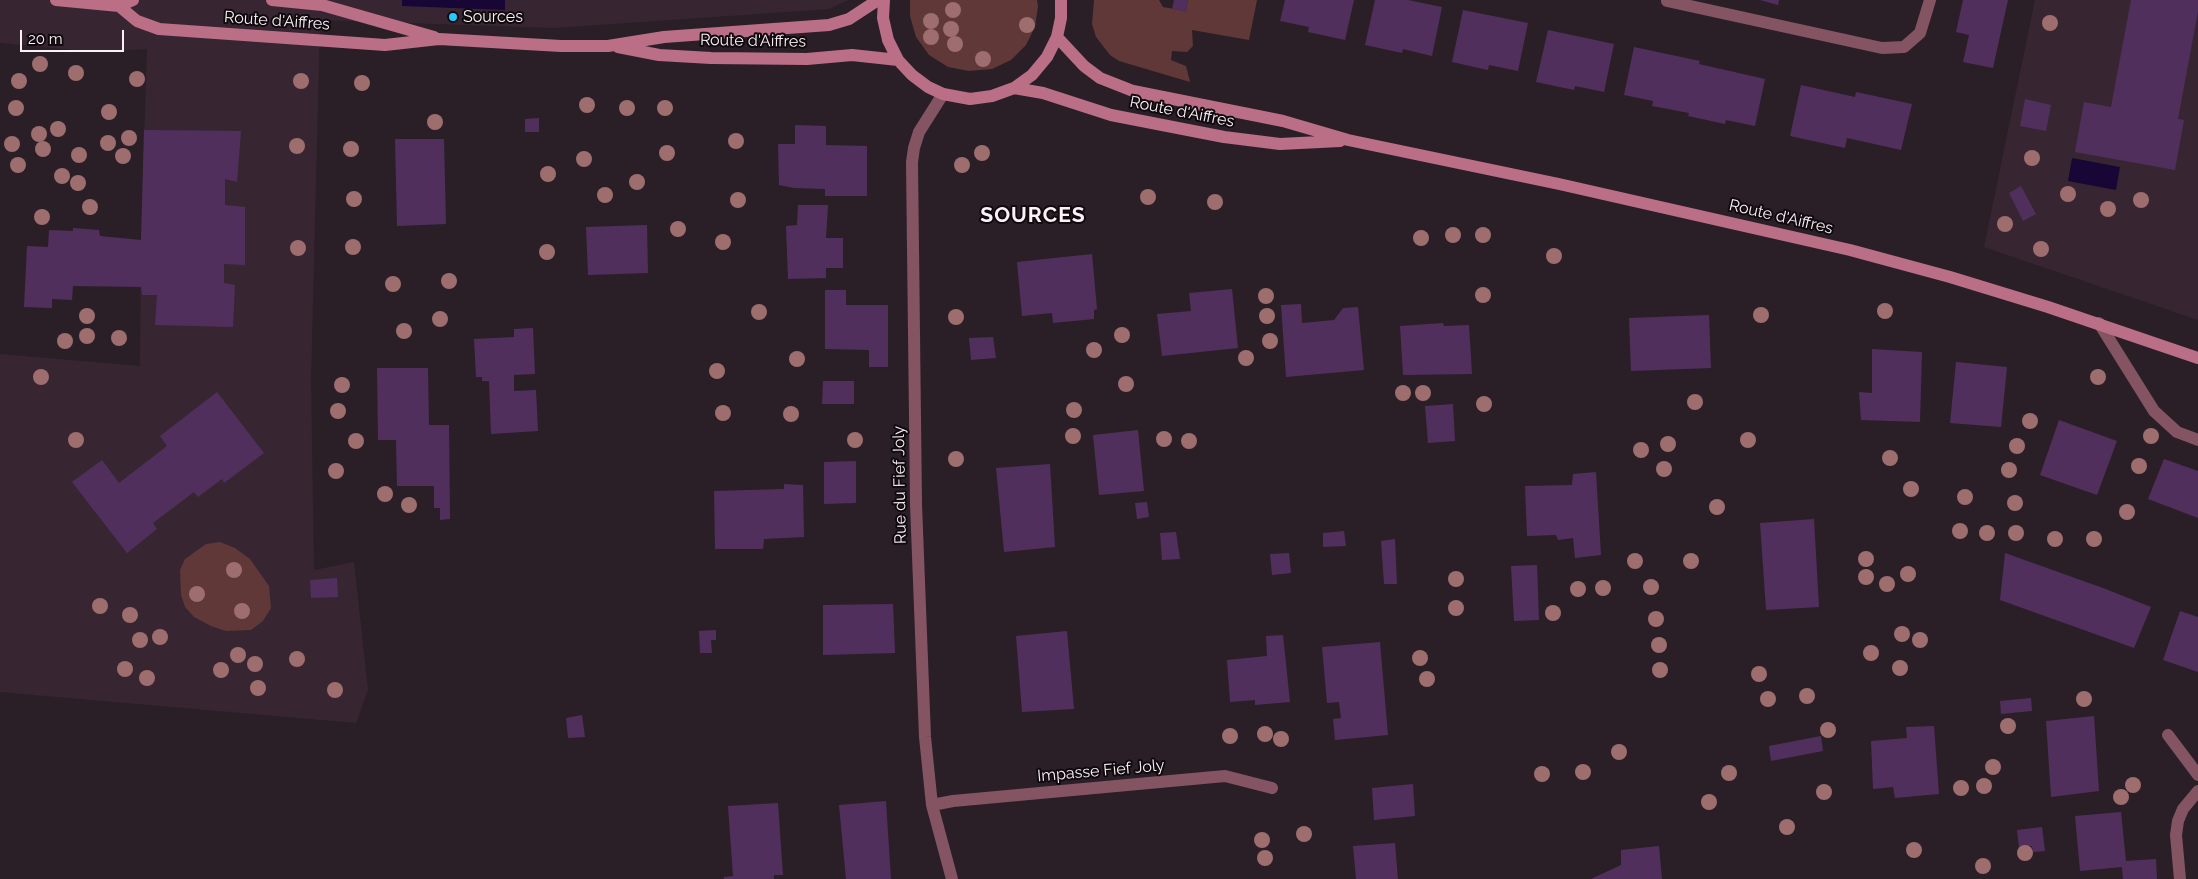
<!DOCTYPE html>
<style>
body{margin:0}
#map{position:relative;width:2198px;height:879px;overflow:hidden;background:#2a1f27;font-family:Raleway,sans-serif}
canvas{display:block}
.scale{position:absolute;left:20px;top:30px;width:104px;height:22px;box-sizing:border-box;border:2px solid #f9f1f6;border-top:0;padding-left:6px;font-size:15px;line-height:18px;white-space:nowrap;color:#f9f1f6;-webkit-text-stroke:4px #100a0e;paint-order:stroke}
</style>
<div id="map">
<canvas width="2198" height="879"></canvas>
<div class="scale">20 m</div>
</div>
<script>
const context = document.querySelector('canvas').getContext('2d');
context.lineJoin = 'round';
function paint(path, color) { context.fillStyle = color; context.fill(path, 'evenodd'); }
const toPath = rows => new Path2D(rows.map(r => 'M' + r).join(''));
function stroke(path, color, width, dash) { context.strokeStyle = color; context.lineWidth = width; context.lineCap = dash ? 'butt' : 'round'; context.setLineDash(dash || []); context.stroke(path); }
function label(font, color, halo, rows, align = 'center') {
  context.font = font + ' Raleway,sans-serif'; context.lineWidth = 4; context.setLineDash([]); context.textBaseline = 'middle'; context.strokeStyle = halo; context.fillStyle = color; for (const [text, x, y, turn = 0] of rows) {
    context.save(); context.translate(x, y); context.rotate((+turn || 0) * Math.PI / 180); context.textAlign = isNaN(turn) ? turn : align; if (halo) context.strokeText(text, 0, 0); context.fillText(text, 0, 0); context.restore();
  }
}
paint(toPath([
 [0,0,848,0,829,9,554,28,320,20,311,379,314,570,354,562,368,690,356,723,0,692,0,354,140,366,141,240,147,49,97,52,0,43],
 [2035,0,2198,0,2198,320,1984,247]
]), '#372632');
paint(toPath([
 [910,0,1037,0,1038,6,1035,27,1026,45,1011,60,992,69,969,71,948,67,929,55,916,37,910,16],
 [1094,0,1159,0,1163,7,1186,11,1188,0,1257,0,1249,40,1192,30,1193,46,1187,52,1172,51,1171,60,1186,66,1190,82,1119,61,1110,55,1096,37,1092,24],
 [220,542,235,548,250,559,269,586,271,608,263,621,251,630,226,631,211,626,194,617,185,607,181,595,180,570,185,559,206,544]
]), '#5f3837');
paint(toPath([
 [402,0,505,0,505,10,402,6],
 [2072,158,2120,167,2116,190,2068,181]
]), '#180636');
paint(toPath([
 [1174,0,1188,0,1186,12,1172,9],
 [1285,0,1354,0,1345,40,1308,32,1309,27,1280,21],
 [1375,0,1408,0,1442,7,1432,56,1403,49,1402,53,1365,45],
 [1760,0,1779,0,1778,5],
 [1963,0,2008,0,1993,68,1963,62,1969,35,1956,32],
 [2131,0,2198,0,2198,11,2178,119,2184,120,2175,170,2075,152,2084,102,2111,107],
 [1463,10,1528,23,1518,71,1489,65,1488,70,1452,62],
 [1548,30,1614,44,1604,92,1575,86,1574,90,1536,82],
 [1634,47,1700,61,1699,64,1765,79,1755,126,1726,120,1725,124,1688,116,1689,113,1652,106,1653,101,1624,95],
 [1801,85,1855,97,1856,92,1912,104,1901,150,1847,138,1845,148,1790,136],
 [2025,99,2051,105,2046,131,2020,126],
 [539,118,539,132,525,132,525,119],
 [795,125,826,126,826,145,867,146,867,196,825,196,825,189,794,188,779,185,778,144,795,144],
 [144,130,241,131,237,182,225,179,225,205,245,207,245,265,224,264,224,283,235,285,233,327,155,325,157,295,142,295,141,287,73,286,72,300,52,299,52,308,24,307,27,246,48,247,49,230,73,231,73,228,99,230,100,236,141,240],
 [395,139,444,139,446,224,397,226],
 [2021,186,2036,214,2023,221,2009,193],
 [798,205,828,205,826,238,843,238,843,268,826,268,826,278,788,279,786,226,797,225],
 [647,225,648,273,588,275,586,227],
 [1092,254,1097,309,1094,310,1094,319,1053,323,1052,313,1022,316,1017,262],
 [1232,289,1238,348,1162,356,1157,314,1191,311,1189,293],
 [825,290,846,290,846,305,888,305,888,367,869,367,869,350,825,349],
 [1301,304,1302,323,1334,320,1343,308,1358,307,1364,370,1286,377,1281,305],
 [1709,315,1711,368,1631,371,1629,318],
 [1443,323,1444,326,1469,325,1472,374,1403,375,1400,326],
 [533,328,535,374,514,375,514,391,536,390,538,431,491,434,489,381,482,381,482,377,476,377,474,339,514,337,514,329],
 [993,337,996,358,971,360,969,338],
 [1872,349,1922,352,1920,422,1861,420,1859,392,1872,393],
 [1956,362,2007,367,2001,427,1950,423],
 [377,368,428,368,429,425,449,425,450,519,440,520,440,508,434,508,434,486,397,486,396,440,378,440],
 [823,381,854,381,854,404,822,404],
 [217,392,264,453,224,483,222,479,198,497,194,492,153,523,157,529,127,553,72,482,102,460,119,483,167,446,160,436],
 [1453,404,1455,441,1428,443,1425,406],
 [2059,420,2117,441,2097,495,2040,475],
 [1138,430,1144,491,1099,495,1093,435],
 [2164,459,2198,471,2198,518,2148,499],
 [856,461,856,503,824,504,824,462],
 [1050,464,1055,547,1004,552,996,468],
 [1596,472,1601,555,1575,558,1573,538,1558,540,1556,535,1527,536,1525,486,1572,485,1573,474],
 [784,484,803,485,804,537,764,539,763,549,715,549,714,491,784,489],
 [1147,502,1149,517,1137,519,1135,503],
 [1814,519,1819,607,1766,610,1760,523],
 [1344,531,1346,546,1323,547,1323,533],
 [1176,532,1180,559,1162,560,1160,533],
 [1395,539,1397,584,1384,584,1381,541],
 [1289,553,1291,573,1272,575,1270,554],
 [2005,553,2103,588,2151,607,2134,648,2000,600],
 [1537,565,1539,620,1514,621,1511,566],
 [337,578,338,597,311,598,310,580],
 [893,604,895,653,823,655,823,605],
 [2180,611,2198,617,2198,672,2163,660],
 [716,630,716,640,711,640,712,653,700,653,699,631],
 [1067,631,1074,709,1022,712,1016,636],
 [1283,635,1290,702,1255,705,1255,700,1230,702,1227,660,1267,656,1266,636],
 [1380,642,1388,735,1335,740,1333,719,1341,718,1339,702,1327,703,1322,647],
 [2031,698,2032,711,2001,714,2000,701],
 [582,715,585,737,568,738,566,718],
 [2094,716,2099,791,2051,797,2046,721],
 [1934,726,1939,794,1895,798,1893,787,1873,789,1871,741,1907,738,1906,727],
 [1821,736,1823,751,1771,761,1769,746],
 [1413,784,1415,816,1374,820,1372,788],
 [886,801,891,879,846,879,839,805],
 [778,803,783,875,774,875,774,879,724,879,724,877,733,876,728,806],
 [2121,812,2126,861,2156,859,2157,879,2123,879,2122,867,2080,871,2075,816],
 [2042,827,2045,851,2033,852,2032,846,2019,848,2017,830],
 [1395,843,1398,879,1356,879,1353,846],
 [1659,846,1662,879,1591,879,1621,865,1621,850]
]), '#512f5d');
stroke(toPath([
 [1667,1,1882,48,1904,47,1920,33,1930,0],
 [943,94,919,132,914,148,912,162,916,504,925,737,932,805,952,879],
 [2099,323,2154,411,2177,432,2198,440],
 [2168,735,2198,775],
 [932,805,953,801,1225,776,1272,788],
 [2180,879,2176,835,2178,821,2183,809,2198,791]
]), '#845462', 12);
stroke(toPath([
 [56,0,119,6,133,0],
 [272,0,322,5,434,37],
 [884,0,883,18,888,40,898,60,912,75,928,87,943,94,970,99,992,96,1014,88,1032,75,1047,57,1057,37,1061,18,1061,0],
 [119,6,137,21,159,29,385,45,439,39,561,46,608,46,664,37,829,25,849,19,878,0],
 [1057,37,1084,66,1100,78,1133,91,1283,121,1348,140,1559,184,1850,250,1950,277,2048,307,2198,358],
 [618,47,659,55,711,58,807,59,852,55,898,60],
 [1014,88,1043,93,1111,115,1224,137,1280,144,1340,141]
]), '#bb6f86', 12);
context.fillStyle = '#9e6e6e';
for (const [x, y] of [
 [953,10],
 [931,21],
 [2050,23],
 [1027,25],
 [951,29],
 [931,37],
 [955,44],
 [983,59],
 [40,64],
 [76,73],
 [137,79],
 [19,81],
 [301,81],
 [362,83],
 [587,105],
 [16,108],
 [627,108],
 [665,108],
 [109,112],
 [435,122],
 [58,129],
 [39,134],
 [129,138],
 [736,141],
 [108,143],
 [12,144],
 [297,146],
 [43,149],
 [351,149],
 [667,153],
 [982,153],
 [79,155],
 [123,156],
 [2032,158],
 [584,159],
 [18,165],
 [962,165],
 [548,174],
 [62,176],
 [637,182],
 [78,183],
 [2068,194],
 [605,195],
 [1148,197],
 [354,199],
 [738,200],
 [2141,200],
 [1215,202],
 [90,207],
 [2108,209],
 [42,217],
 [2005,224],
 [678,229],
 [1453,235],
 [1483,235],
 [1421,238],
 [723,242],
 [353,247],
 [298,248],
 [2041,249],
 [547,252],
 [1554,256],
 [449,281],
 [393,284],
 [1483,295],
 [1266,296],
 [1885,311],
 [759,312],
 [1761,315],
 [87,316],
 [1267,316],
 [956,317],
 [440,319],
 [404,331],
 [1122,335],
 [87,336],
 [119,338],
 [65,341],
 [1270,341],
 [1094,350],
 [1246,358],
 [797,359],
 [717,371],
 [41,377],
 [2098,377],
 [1126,384],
 [342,385],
 [1403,393],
 [1423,393],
 [1695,402],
 [1484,404],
 [1074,410],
 [338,411],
 [723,413],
 [791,414],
 [2030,421],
 [1073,436],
 [2151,436],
 [1164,439],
 [76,440],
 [855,440],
 [1748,440],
 [356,441],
 [1189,441],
 [1668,444],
 [2017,446],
 [1641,450],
 [1890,458],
 [956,459],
 [2139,466],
 [1664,469],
 [2009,470],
 [336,471],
 [1911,489],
 [385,494],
 [1965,497],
 [2015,503],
 [409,505],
 [1717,507],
 [2127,512],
 [1960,531],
 [1987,533],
 [2016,533],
 [2055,539],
 [2094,539],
 [1866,559],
 [1635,561],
 [1691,561],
 [234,570],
 [1908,574],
 [1866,577],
 [1456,579],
 [1887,584],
 [1651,587],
 [1603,588],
 [1578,589],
 [197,594],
 [100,606],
 [1456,608],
 [242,611],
 [1553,613],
 [130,615],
 [1656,619],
 [1902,634],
 [160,637],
 [140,640],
 [1920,640],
 [1659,645],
 [1871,653],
 [238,655],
 [1420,658],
 [297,659],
 [255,664],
 [1900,668],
 [125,669],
 [221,670],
 [1660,670],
 [1759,674],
 [147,678],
 [1427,679],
 [258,688],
 [335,690],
 [1807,696],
 [1768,699],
 [2084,699],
 [2008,726],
 [1828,730],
 [1265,734],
 [1230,736],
 [1281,739],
 [1619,752],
 [1993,767],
 [1583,772],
 [1729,773],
 [1542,774],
 [2133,785],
 [1984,786],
 [1961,788],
 [1824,792],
 [2121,797],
 [1709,802],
 [1787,827],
 [1304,834],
 [1262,840],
 [1914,850],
 [2025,853],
 [1265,858],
 [1983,866]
]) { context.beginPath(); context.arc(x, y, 8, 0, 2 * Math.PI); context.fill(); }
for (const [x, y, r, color] of [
 [453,17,5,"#25c9fe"]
]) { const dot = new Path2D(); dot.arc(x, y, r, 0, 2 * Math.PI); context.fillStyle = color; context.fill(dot); stroke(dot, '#100a0e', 2); }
label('16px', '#f9f1f6', '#100a0e', [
 ["Sources",463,17]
], 'left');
label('16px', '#f9f1f6', '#100a0e', [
 ["Route d'Aiffres",277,21,4],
 ["Route d'Aiffres",753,41,1],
 ["Route d'Aiffres",1182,112,11],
 ["Route d'Aiffres",1781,217,13],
 ["Rue du Fief Joly",900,485,-91],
 ["Impasse Fief Joly",1101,771,-5]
]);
context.letterSpacing = '1px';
label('bold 21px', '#f9f1f6', '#100a0e', [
 ["SOURCES",1033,216]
]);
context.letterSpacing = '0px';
</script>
